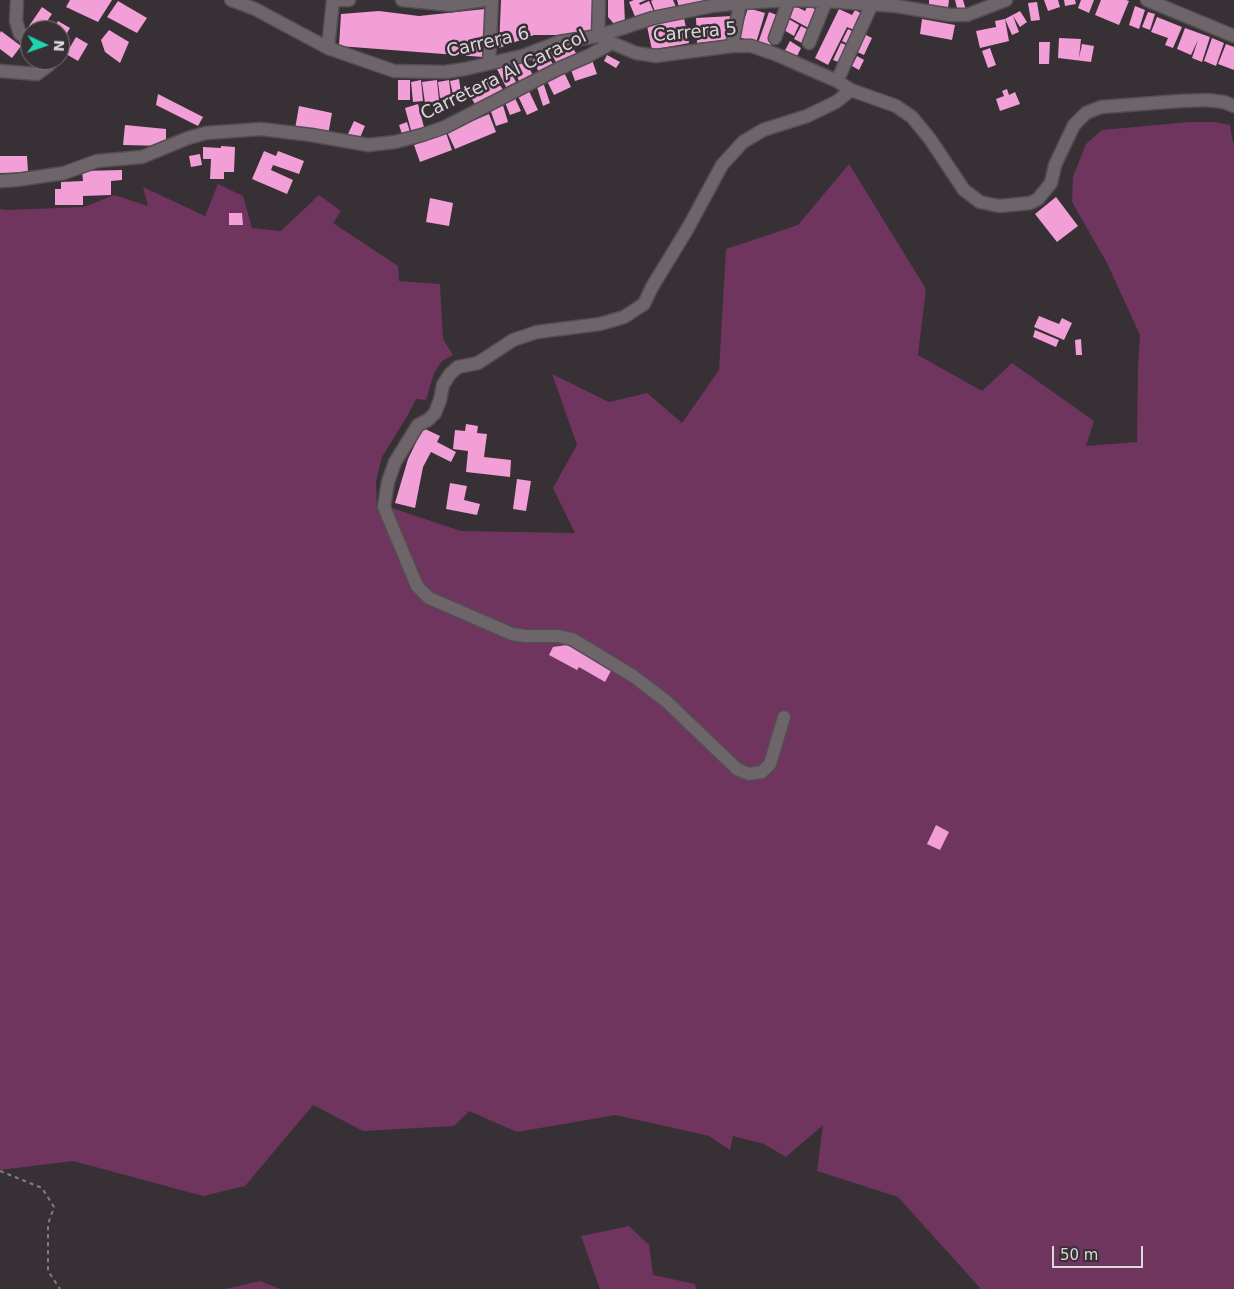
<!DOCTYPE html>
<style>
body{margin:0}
#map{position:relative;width:1234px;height:1289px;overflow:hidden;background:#373035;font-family:"DejaVu Sans",sans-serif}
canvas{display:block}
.north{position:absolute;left:20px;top:20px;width:50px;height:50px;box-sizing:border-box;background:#373035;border:1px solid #797377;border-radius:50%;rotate:93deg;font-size:14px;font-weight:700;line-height:20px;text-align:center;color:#dcd7da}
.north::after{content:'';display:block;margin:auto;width:18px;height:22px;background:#1fd5b0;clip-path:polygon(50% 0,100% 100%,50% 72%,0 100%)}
.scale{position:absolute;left:1052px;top:1246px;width:91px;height:22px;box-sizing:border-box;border:2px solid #dcd7da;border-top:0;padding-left:6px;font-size:15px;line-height:18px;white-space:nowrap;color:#dcd7da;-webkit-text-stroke:4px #373035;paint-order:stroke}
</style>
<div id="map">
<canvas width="1234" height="1289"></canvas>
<div class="north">N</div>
<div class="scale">50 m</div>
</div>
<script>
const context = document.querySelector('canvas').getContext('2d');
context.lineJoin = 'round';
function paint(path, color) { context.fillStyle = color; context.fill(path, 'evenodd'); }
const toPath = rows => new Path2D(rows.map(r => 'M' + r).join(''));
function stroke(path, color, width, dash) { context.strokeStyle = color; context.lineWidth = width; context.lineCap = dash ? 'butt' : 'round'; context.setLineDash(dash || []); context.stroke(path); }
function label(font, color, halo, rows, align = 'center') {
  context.font = font + ' "DejaVu Sans",sans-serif'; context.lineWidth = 5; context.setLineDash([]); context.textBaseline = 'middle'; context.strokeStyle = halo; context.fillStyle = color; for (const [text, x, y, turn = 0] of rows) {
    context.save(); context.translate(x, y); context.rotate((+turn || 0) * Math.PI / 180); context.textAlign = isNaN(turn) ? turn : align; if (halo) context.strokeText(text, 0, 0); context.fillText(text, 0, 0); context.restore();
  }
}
paint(toPath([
 [1189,122,1215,122,1230,125,1232,139,1234,144,1234,1289,981,1289,898,1197,817,1171,823,1125,786,1157,764,1144,733,1136,730,1150,709,1136,616,1115,517,1132,469,1111,454,1126,363,1131,313,1105,245,1186,203,1196,73,1161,0,1170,0,209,7,210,84,207,114,195,148,206,143,187,205,216,218,184,243,196,252,228,281,231,319,195,341,211,333,223,398,266,399,281,440,284,443,339,453,355,442,361,434,373,426,400,416,399,409,413,382,457,376,481,377,509,412,588,426,601,511,639,525,640,559,641,572,644,631,680,663,704,735,773,749,778,764,776,774,766,789,719,788,715,786,713,783,713,780,715,766,761,760,768,750,769,740,765,669,698,634,672,574,635,560,632,526,631,512,629,432,594,420,583,386,506,461,531,575,533,553,488,577,445,552,374,609,402,647,393,682,423,719,370,726,249,798,225,849,164,926,289,918,355,982,391,1012,363,1094,421,1086,446,1137,442,1138,368,1140,335,1107,263,1072,202,1073,177,1086,144,1102,130],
 [629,1226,649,1245,653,1275,695,1284,696,1289,600,1289,581,1236],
 [260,1281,280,1289,225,1289]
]), '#6f355e');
paint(toPath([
 [70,0,112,0,98,22,66,7],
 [501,0,596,0,594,35,534,35,499,48],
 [608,0,624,0,625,23,615,25,608,17],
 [634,0,646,0,639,3,640,5,649,1,654,12,636,19,629,2],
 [653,0,673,0,676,7,656,14,651,1],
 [677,0,703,0,704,5,680,11],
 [929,0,949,0,948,8,929,7],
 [955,0,963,0,966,10,958,12],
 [1044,0,1058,0,1060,7,1048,11],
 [1064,0,1075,0,1076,4,1065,6],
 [1081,0,1094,0,1089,13,1078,8],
 [1101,0,1126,0,1129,1,1119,25,1095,15],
 [118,1,147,18,137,33,107,17],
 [1037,2,1040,20,1031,21,1028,3],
 [791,4,805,11,808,5,821,13,812,30,785,15],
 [1135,6,1145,10,1139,29,1129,25],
 [42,7,52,14,41,30,34,30,29,26],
 [748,8,765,13,756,43,739,37],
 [485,9,483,57,339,46,341,14,379,11,419,16],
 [839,9,852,15,855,10,866,16,859,32,847,27,828,65,815,58],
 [1020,11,1027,22,1020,27,1013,16,1019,32,1012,35,1005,19,1009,41,980,48,976,31,996,27,997,32,995,21,1005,19],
 [769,12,782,17,770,48,758,43],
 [1148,12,1155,14,1150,30,1142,27],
 [732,16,728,40,697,43,696,18],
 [1157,17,1182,27,1173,48,1165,45,1168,38,1151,32],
 [684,18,689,43,652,50,647,26],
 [787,18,799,25,794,36,782,29],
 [922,19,955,25,952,40,920,34],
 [58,21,70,28,60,45,60,30,53,30],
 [801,26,812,32,806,45,794,39],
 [1185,28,1210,37,1202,62,1192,58,1198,40,1191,55,1177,49],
 [848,29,858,34,852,46,842,41],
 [109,30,129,42,120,63,105,52,101,40],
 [1,31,21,46,12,58,0,49,0,33],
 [864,34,872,38,864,55,855,51],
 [76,37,88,44,78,61,66,54],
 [1059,38,1081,39,1079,58,1082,44,1094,46,1091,62,1058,58],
 [1212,38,1224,43,1216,66,1204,61],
 [790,41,801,48,794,62,782,56],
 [1039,42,1050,42,1049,64,1039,64],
 [570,43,577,55,558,66,551,53],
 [841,43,851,47,844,64,833,60],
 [1226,44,1234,47,1234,70,1218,64],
 [990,48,996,65,988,68,982,51],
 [546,52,554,66,540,74,532,59],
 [607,55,620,62,616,68,604,61],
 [857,56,864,60,859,70,852,66],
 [526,60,533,76,520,83,512,66],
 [592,60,597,74,575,81,570,67],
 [507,64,516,82,506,87,497,69],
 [563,70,571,87,554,95,546,79],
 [493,73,503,90,476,106,466,89],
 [459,79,461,93,453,95,450,81],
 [398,80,410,80,410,100,398,100],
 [421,80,423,101,413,102,411,82],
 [437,80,439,101,425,103,422,82],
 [449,80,451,97,440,98,438,82],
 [543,82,550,103,543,106,536,84],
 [528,89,538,110,527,115,517,94],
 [1007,89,1009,95,1015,92,1020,104,1000,111,996,99,1004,96,1002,91],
 [158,94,203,117,198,126,156,105],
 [514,96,521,111,510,115,504,100],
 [502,102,508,122,496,126,489,106],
 [418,104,425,131,412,134,405,108],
 [299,106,332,113,328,135,295,129],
 [489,114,496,132,455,149,447,132],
 [354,121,365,126,359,140,348,134],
 [407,122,411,135,403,137,399,125],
 [125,125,166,129,166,146,123,145],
 [446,133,452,150,420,162,414,145],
 [221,146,235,147,234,172,224,172,224,179,210,179,211,159,203,159,203,147,221,148],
 [264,151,276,156,278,151,304,161,299,174,273,165,271,170,293,180,287,194,252,179],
 [200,154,202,165,191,167,189,156],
 [0,156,27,156,28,172,0,173],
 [122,170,122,180,111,181,111,195,83,196,83,205,55,205,55,189,61,189,61,182,83,181,82,171],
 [1056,197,1078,226,1057,242,1035,214],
 [430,198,453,203,449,226,426,222],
 [229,213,242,213,243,225,229,225],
 [1039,316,1059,324,1062,318,1072,323,1064,340,1034,327],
 [1035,330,1059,340,1056,347,1033,337],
 [1081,339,1082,355,1076,355,1075,340],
 [466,424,478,426,477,433,487,434,484,457,511,460,510,477,466,472,468,451,453,449,455,430,465,431],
 [423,428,440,436,437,442,456,452,451,462,431,452,423,467,415,508,395,503,408,459],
 [517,479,531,481,526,511,513,509],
 [450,483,467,486,464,500,480,504,477,515,446,509],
 [567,645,612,669,605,682,579,667,577,670,549,655,553,647],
 [936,825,949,832,940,850,927,844]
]), '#f29ed7');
const minor = toPath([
 [17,0,16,21,20,34,30,41],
 [231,0,255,9,328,48,394,71,445,72,465,69,522,56,559,42,598,36,612,43,636,53,656,56,732,46,751,46,775,54,837,81,851,90,896,106,912,117,930,139,964,190,980,202,999,206,1030,203,1038,199,1051,183,1055,165,1074,125,1086,113,1101,107,1180,101,1207,100,1224,102,1234,106],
 [336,0,349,0],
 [402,0,451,5,484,0],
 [599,0,598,36,653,18,712,6,740,3,789,0,826,1,896,6,950,15,967,15,1006,0],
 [1147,0,1234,36],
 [775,38,789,0],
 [809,43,826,1],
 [732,46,740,3],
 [328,48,333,0],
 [489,63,492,0],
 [0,71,37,74,49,65,48,60],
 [837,81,872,4],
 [0,181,17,180,64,173,97,161,142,157,188,138,206,133,261,129,311,135,368,145,395,142,422,135,445,127,558,69,588,56,612,43],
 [784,717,770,764,762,772,749,774,737,769,666,701,633,676,572,639,558,636,525,636,512,634,429,598,417,586,384,507,388,482,395,462,418,425,428,420,435,413,440,400,443,385,450,374,458,367,478,363,513,340,537,332,600,324,624,317,644,304,652,287,688,228,722,165,743,142,763,130,807,116,836,102,851,90]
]);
stroke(minor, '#544d51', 15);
stroke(toPath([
 [0,1171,42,1188,54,1207,48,1224,48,1271,60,1289]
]), '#837d81', 2, [4, 4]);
stroke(minor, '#6d656a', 12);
label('18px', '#dcd7da', '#373035', [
 ["Carrera 5",695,33,-5],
 ["Carrera 6",488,43,-13],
 ["Carretera Al Caracol",504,76,-26]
]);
</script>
